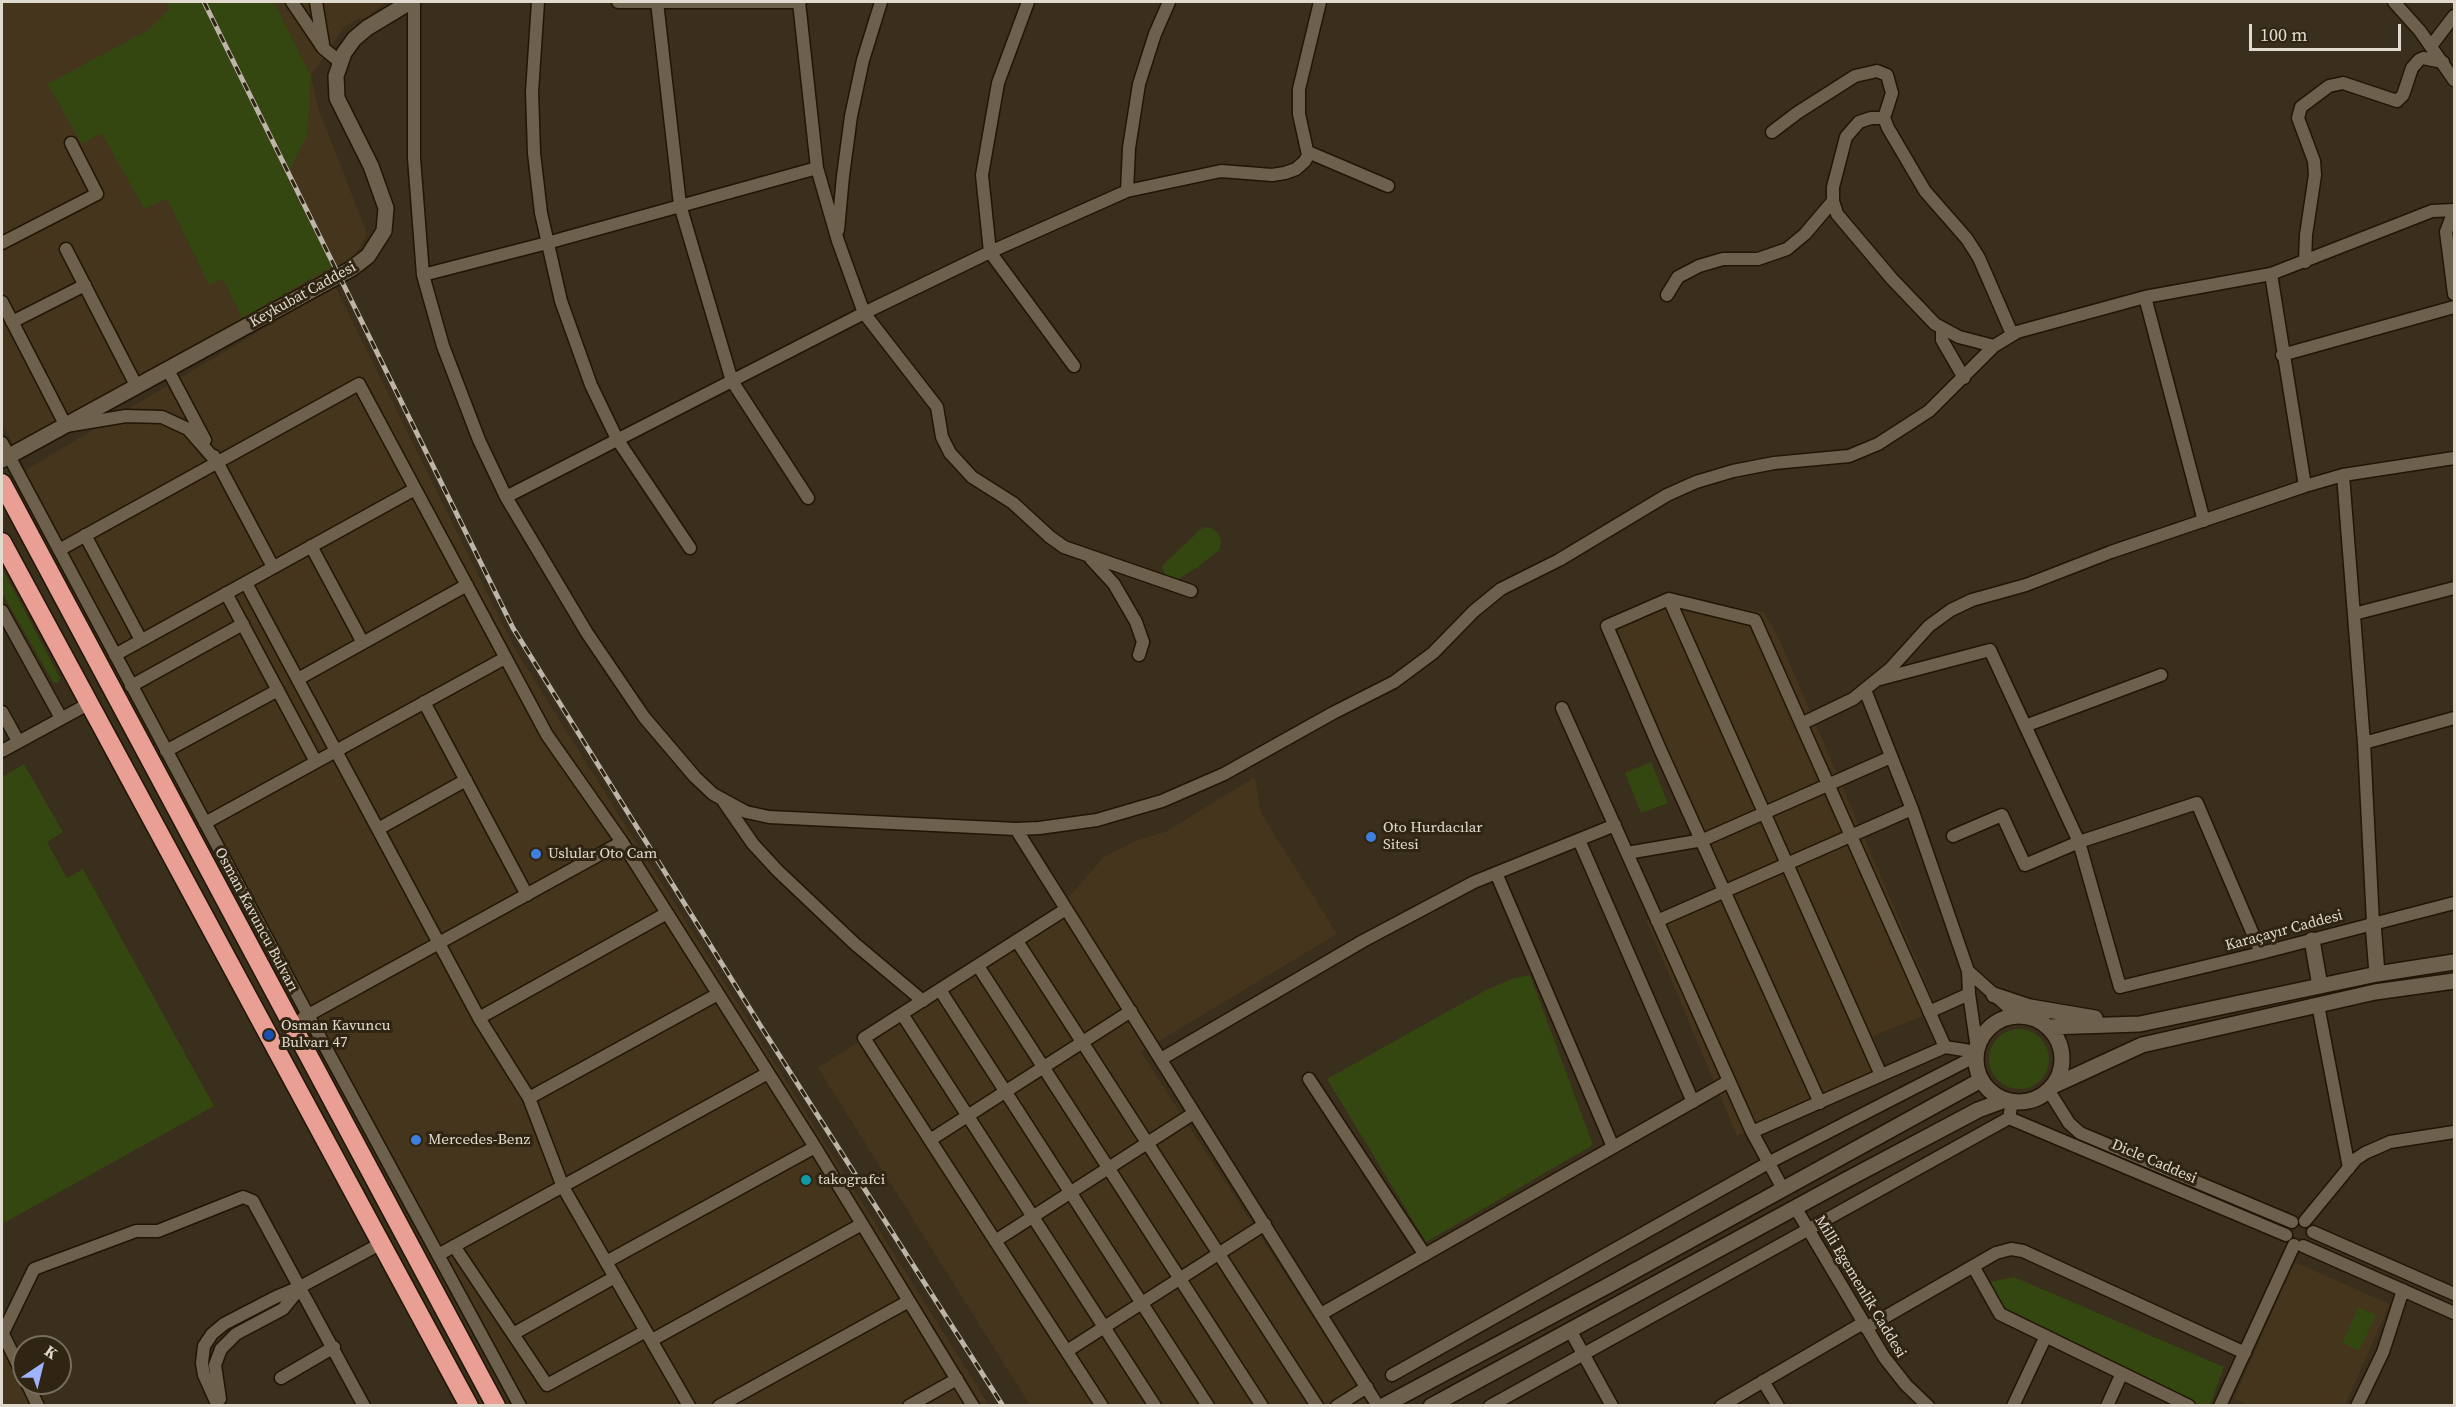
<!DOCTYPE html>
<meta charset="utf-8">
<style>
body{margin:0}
#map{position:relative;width:2456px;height:1407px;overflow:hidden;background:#3a2e1c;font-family:"Source Serif 4",serif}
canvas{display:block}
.frame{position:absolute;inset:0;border:3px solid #e1dacf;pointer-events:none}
.north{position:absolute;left:12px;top:1335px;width:60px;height:60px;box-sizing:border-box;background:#302412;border:2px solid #776d5e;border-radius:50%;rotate:35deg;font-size:16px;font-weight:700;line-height:24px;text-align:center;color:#e1dacf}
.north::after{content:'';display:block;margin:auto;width:21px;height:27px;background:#9fb3fd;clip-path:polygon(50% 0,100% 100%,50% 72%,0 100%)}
.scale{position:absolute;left:2249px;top:24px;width:152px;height:27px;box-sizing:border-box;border:3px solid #e1dacf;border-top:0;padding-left:8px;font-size:18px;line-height:21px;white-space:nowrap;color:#e1dacf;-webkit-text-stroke:4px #302412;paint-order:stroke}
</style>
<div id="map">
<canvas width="2456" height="1407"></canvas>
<div class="frame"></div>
<div class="north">K</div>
<div class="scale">100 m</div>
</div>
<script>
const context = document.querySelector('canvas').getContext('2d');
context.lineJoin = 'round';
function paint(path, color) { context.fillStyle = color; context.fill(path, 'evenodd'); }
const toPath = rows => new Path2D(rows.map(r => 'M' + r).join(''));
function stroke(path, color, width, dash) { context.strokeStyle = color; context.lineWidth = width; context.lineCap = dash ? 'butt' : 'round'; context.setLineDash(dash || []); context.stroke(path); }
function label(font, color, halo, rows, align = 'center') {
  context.font = font + ' "Source Serif 4",serif'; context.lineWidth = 6; context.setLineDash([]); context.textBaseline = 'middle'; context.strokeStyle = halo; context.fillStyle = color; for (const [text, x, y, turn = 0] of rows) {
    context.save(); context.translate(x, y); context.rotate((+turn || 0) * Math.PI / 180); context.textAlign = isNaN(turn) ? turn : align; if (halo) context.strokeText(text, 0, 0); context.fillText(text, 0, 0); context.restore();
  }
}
paint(toPath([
 [2,2,386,2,366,18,358,19,344,27,311,76,318,107,367,234,355,256,315,283,14,446,2,423],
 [335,286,515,649,989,1405,528,1405,14,477],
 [1674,597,1764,612,1780,641,1938,1010,1873,1036,1886,1069,1737,1136,1646,920,1661,918,1723,885,1601,623],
 [1255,777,1261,813,1337,934,1141,1052,1370,1405,1030,1405,818,1068,1052,916,1104,857,1135,841,1167,831],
 [2294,1262,2390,1304,2345,1405,2248,1405,2234,1399],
 [2,1330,42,1405,2,1405]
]), '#44351c');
paint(toPath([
 [168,2,274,2,311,76,307,136,286,176,332,267,242,318,223,279,209,285,167,199,144,209,102,133,82,144,47,84,145,32,160,19,169,9],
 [1203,527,1211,528,1218,533,1221,541,1219,550,1198,567,1178,579,1165,576,1162,566],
 [2,568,60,678,58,683,53,682,2,593],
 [1651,762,1668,803,1641,813,1625,773],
 [24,764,63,832,47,842,67,878,83,869,214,1106,2,1224,2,777],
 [1530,975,1593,1145,1426,1242,1327,1079,1486,990,1514,978],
 '1989 1059a30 30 0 1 1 60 0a30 30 0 1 1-60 0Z',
 [2014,1277,2224,1367,2210,1405,2195,1405,2004,1314,1990,1282],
 [2359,1307,2376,1315,2359,1351,2342,1343]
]), '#344711');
const street = toPath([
 [292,2,323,48,340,62],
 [316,2,323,44],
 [414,2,414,158,423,275,443,346,479,440,506,497,587,633,644,717,695,777,713,794,746,812,769,817,1016,829,1039,828,1097,820,1162,801,1224,774,1333,713,1394,682,1433,653,1474,611,1501,589,1559,560,1667,495,1696,482,1733,471,1774,463,1849,456,1878,444,1929,411,1994,346,2017,332,2145,297,2271,274,2432,211,2454,210],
 [538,2,532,92,534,153,541,213,561,301,591,385,617,439,690,548],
 [618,2,800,2],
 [657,2,680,205,732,381,808,498],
 [799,2,817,168,838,241,864,313,937,407,942,437,950,453,972,477,1013,503,1050,537,1064,547,1191,591],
 [1028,2,998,83,982,175,990,252,1074,366],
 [2394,2,2420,31,2454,80],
 [2431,46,2454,16],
 [1884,118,1871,118,1859,122,1846,137,1833,187,1833,201,1837,214,1892,279,1935,324,1959,337,1994,346],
 [1772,132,1797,113,1855,76,1877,71,1887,75,1892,93,1884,118,1888,128,1925,191,1967,239,1979,258,2012,334],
 [1308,152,1388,186],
 [1127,191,1129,148,1139,84,1155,34,1169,2],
 [2454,211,2446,232,2454,294],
 [838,230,843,176,851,116,863,60,881,2],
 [2,243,97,194,71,143],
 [66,249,137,387],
 [2305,262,2306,235,2315,175,2314,161,2298,118,2301,107,2329,86,2343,83,2397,101,2403,95,2412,68,2419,60,2423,58,2443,62],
 [2271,274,2305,486],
 [423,275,547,243,817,168],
 [1667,295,1678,277,1699,266,1723,259,1758,259,1787,249,1805,234,1833,201],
 [2145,297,2204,521],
 [2,302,66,426,126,416,162,417,188,429,217,462],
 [12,322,85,285],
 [1942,329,1942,340,1964,378],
 [2282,355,2454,307],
 [168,370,205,440],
 [2,443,308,1015,520,1406],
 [214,456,273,567],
 [2343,475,2364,743,2373,923],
 [506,497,864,313,990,252,1127,191,1221,171,1272,175,1285,173,1296,169,1305,161,1308,155,1299,114,1299,89,1320,2],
 [85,535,141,640],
 [311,546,363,643],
 [59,550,359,384,547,735,622,842,815,1147,973,1406],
 [1091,559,1114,584,1136,622,1143,642,1139,655],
 [246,583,479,1018,529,1098,563,1187,689,1406],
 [226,593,316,762],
 [1669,599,1881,1075],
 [2,611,61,718],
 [2354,614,2454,588],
 [115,655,415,489],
 [298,679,467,585],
 [1880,679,1990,650,2079,842,2120,987,2261,953,2454,903],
 [131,686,243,624],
 [1865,690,1912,809,1968,971,1969,994,1977,1049],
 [424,702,527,895],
 [1562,708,1752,1132,1783,1189],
 [2,712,18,741],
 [1801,724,1853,699,1890,669,1929,626,1951,610,1972,600,2026,585,2111,552,2305,486,2343,475,2454,458],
 [2025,726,2161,675],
 [2364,743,2454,718],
 [2,751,90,703],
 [166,751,278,690],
 [724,802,753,844,777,870,855,944,923,1001],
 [205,823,505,658],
 [378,829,466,780],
 [1016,829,1378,1406],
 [1953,836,2002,815,2025,865,2079,842,2197,803,2261,953],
 [1579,840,1693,1102],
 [1627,853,1703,840,1891,757],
 [1496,873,1613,1147],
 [1066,909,864,1038,1102,1406],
 [1657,921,1912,809],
 [1017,941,1317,1406],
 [978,966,1262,1406],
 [1968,971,2018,1016],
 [940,990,1208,1406],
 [2318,1005,2349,1168],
 [1929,1012,1969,994],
 [902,1014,1155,1406],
 [303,1018,622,842],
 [479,1018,667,913],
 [1161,1059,1363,941,1474,882,1615,825],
 [1309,1079,1425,1255],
 [2049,1091,2069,1123,2080,1133,2292,1222],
 [529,1098,718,994],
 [1820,1103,1659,747,1607,626,1669,599,1755,620,1945,1047],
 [2009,1118,2286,1235],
 [1752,1132,1945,1047,1977,1052],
 [930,1140,1131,1011],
 [1795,1207,1884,1357,1906,1385,1928,1406],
 [2305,1221,2356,1159,2365,1153,2390,1142,2454,1132],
 [2313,1232,2454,1294],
 [995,1241,1194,1113],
 [454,1246,547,1385,646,1331],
 [2303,1246,2454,1313],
 [438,1255,768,1073],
 [606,1262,815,1147],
 [1973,1266,2000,1314,2189,1406],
 [1321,1314,1729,1081],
 [1866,1328,1996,1253,2011,1249,2023,1251,2245,1353],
 [1570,1330,1612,1406],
 [3,1334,24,1377],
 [513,1334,615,1277],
 [2,1335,34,1269,136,1231,158,1231,243,1197,253,1201,256,1207,364,1406],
 [652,1340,862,1224],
 [1067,1351,1265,1224],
 [1392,1375,1768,1163,1976,1056],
 [281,1378,334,1347],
 [1763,1381,1778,1406],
 [27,1383,38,1406],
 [220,1399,215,1365,221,1349,236,1334,283,1309,300,1288],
 [218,1406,204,1375,202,1363,204,1346,212,1334,224,1324,276,1297,300,1287,380,1244],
 [719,1406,909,1301],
 [909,1406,957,1379],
 [1337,1406,1367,1387],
 [1490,1406,2009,1118,2012,1102],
 [1721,1406,1863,1323],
 [2013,1406,2046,1336],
 [2107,1406,2122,1373],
 [2220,1406,2294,1245],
 [2357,1406,2383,1352,2403,1290]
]);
const secondary = toPath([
 [2,460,351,269,368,256,384,231,386,208,371,166,337,98,336,76,344,53,354,39,367,28,410,2],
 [2373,923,2377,974],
 [2312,940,2320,986],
 [1994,995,2030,1007,2095,1018],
 '1976 1059a43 43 0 1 1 86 0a43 43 0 1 1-86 0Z',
 [2048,1027,2140,1024,2377,974,2454,962],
 [2055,1085,2142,1045,2375,992,2454,981],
 [1383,1406,1609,1285,1981,1080],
 [1431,1406,1846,1180,1978,1110,2005,1100]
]);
const highway = toPath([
 [2,483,496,1406],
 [2,542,469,1406]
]);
stroke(street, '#211605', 15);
stroke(secondary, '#211605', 18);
stroke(highway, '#211605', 21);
stroke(street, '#6d604c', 12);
stroke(secondary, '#6d604c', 15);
stroke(highway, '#e99f94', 18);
const rail = toPath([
 [204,2,513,628,760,1025,1003,1406]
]);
stroke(rail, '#bdb5a8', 5);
stroke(rail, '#302412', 3, [9]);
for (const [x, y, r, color] of [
 [1371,837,6,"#3f7fe0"],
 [536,854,6,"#3f7fe0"],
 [269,1035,6,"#1a4fb4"],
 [416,1140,6,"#3f7fe0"],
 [806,1180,6,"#0f9aa8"]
]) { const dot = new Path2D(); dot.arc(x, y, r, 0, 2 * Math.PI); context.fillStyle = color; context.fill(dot); stroke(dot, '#302412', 2); }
label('15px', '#e1dacf', '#302412', [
 ["Keykubat Caddesi",303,295,-29],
 ["Osman Kavuncu Bulvarı",256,920,62],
 ["Karaçayır Caddesi",2284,931,-15],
 ["Dicle Caddesi",2154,1162,23],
 ["Milli Egemenlik Caddesi",1860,1287,59]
]);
label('15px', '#e1dacf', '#302412', [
 ["Oto Hurdacılar",1383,828],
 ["Sitesi",1383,845],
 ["Uslular Oto Cam",548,854],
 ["Osman Kavuncu",281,1026],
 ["Bulvarı 47",281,1043],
 ["Mercedes-Benz",428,1140],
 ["takografci",818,1180]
], 'left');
</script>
